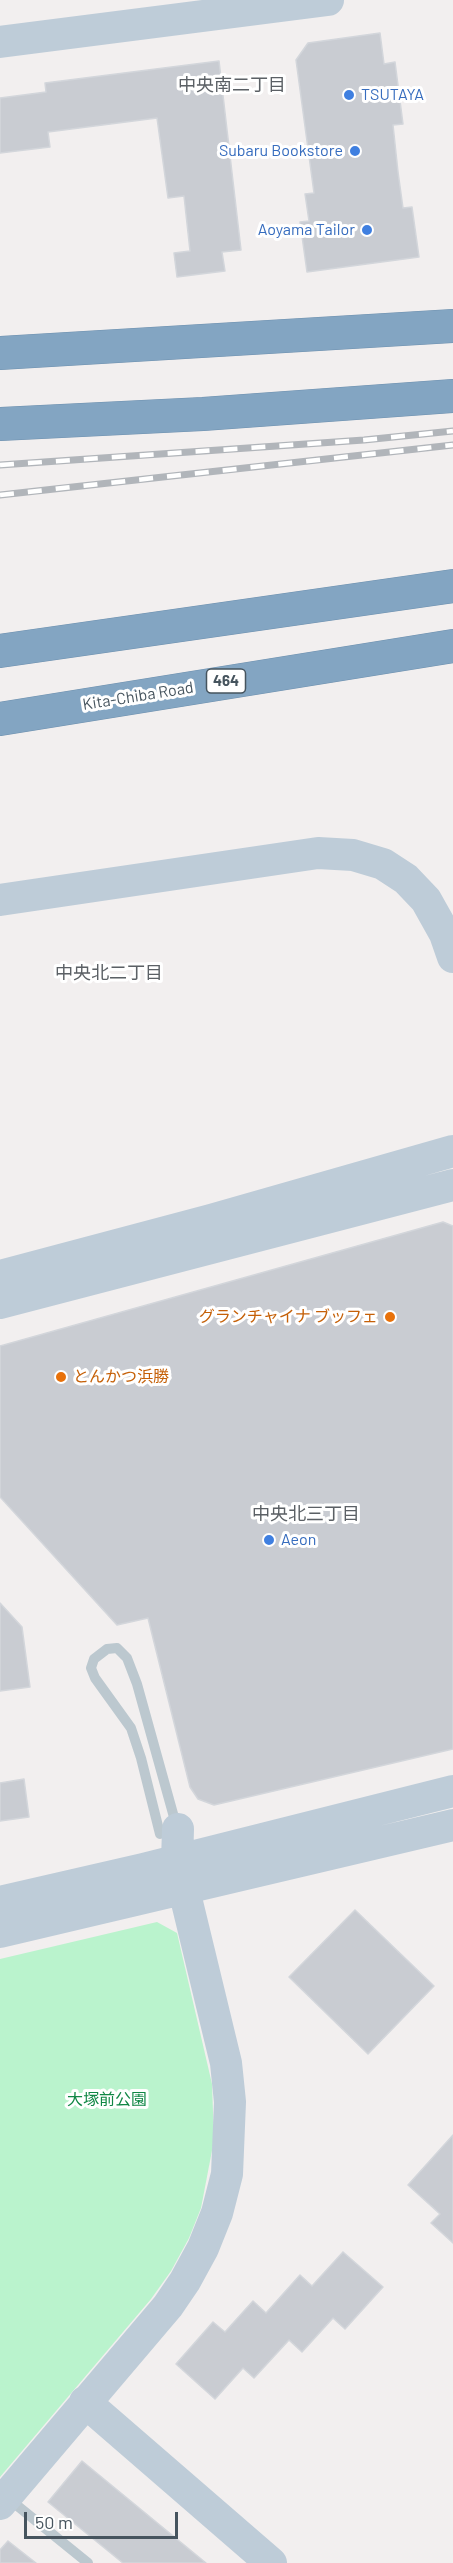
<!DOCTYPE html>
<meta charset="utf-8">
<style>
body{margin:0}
#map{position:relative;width:453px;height:2563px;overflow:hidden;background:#f2efef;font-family:Barlow,sans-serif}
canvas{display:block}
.scale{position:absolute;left:24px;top:2512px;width:154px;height:27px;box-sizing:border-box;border:3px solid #46545e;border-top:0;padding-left:8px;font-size:18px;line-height:21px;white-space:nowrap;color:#46545e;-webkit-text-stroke:4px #fff;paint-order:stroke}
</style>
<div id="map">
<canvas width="453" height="2563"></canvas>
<div class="scale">50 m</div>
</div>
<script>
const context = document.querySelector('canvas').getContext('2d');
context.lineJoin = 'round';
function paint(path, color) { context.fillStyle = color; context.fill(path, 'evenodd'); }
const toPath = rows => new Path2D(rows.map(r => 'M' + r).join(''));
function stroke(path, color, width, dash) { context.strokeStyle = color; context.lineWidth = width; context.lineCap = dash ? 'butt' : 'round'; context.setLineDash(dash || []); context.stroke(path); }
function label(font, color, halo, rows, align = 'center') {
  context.font = font + ' Barlow,"Noto Sans JP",sans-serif'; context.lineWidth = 6; context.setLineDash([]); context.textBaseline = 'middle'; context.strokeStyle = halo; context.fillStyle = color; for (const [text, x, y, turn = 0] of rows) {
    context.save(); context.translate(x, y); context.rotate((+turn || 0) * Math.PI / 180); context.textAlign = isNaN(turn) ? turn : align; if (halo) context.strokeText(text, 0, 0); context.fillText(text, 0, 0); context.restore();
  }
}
paint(toPath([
 [157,1922,177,1933,212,2084,214,2140,201,2208,189,2238,171,2271,151,2299,0,2477,0,1959]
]), '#baf3cd');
const building = toPath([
 [380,33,384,64,395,62,403,124,393,125,398,172,403,208,412,207,419,257,307,272,300,222,309,221,305,194,314,193,296,60,308,43,380,33],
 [219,61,241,250,222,252,225,271,177,277,174,253,190,251,184,196,168,198,157,118,48,132,50,147,0,153,0,98,46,92,45,83,219,61],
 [443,1222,453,1226,453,1749,214,1805,198,1799,190,1787,148,1618,117,1625,0,1497,0,1346,443,1222],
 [0,1603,22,1627,30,1687,0,1691,0,1603],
 [24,1779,29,1817,0,1821,0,1783,24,1779],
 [355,1910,434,1986,368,2054,289,1977,355,1910],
 [453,2135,453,2243,431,2223,440,2214,408,2185,453,2135],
 [343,2252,383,2287,345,2329,333,2318,302,2352,289,2340,254,2378,243,2368,215,2399,176,2364,213,2322,225,2332,253,2301,266,2313,300,2275,312,2286,343,2252],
 [82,2461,206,2563,123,2563,48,2502,82,2461],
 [8,2541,36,2563,0,2563,0,2550,8,2541]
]);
paint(building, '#c9ccd2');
stroke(building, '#d3d6db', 1.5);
const highway = toPath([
 [0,353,453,326],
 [0,424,203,414,453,396],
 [0,651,453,586],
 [0,719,453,646]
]);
stroke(highway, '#6e90ae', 34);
stroke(toPath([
 [160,1834,141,1758,131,1728,95,1678,91,1668,94,1659,107,1649,117,1648,127,1658,137,1684,177,1828],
 [9,2499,88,2563]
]), '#bcc8cf', 10);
stroke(toPath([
 [0,42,328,0],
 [0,900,318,853,353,855,383,864,406,879,426,900,445,934,453,957],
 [0,1276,211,1220,453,1151],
 [0,1303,453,1185],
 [0,1902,143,1869,453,1791],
 [0,1932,453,1825],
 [85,2402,271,2563],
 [0,2504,168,2306,185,2281,203,2248,217,2213,227,2174,230,2102,226,2063,177,1861,178,1829]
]), '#beccd8', 32);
stroke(highway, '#83a5c2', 33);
const rail = toPath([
 [0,465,364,440,453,431],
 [0,495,453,445]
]);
stroke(rail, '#b1b5ba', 7);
stroke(rail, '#fff', 4.5, [14]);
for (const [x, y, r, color] of [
 [349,95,6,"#3f7fe0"],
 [355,151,6,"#3f7fe0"],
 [367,230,6,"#3f7fe0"],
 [390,1317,6,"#e8710a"],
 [61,1377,6,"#e8710a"],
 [269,1540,6,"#3f7fe0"]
]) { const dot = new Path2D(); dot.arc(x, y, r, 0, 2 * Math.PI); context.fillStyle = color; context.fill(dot); stroke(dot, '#fff', 2); }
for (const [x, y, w] of [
 [226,681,39]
]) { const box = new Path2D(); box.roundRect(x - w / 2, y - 12, w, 24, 4.5); context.fillStyle = '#fff'; context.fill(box); stroke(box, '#46545e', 1.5); }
label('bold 15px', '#46545e', null, [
 ["464",226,681]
]);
label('16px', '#366cbe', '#fff', [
 ["TSUTAYA",361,95],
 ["Subaru Bookstore",343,151,"right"],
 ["Aoyama Tailor",355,230,"right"],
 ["Aeon",281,1540]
], 'left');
label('16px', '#46545e', '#fff', [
 ["Kita-Chiba Road",138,696,-9]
]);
label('16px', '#c56008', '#fff', [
 ["グランチャイナ ブッフェ",378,1317],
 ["とんかつ浜勝",73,1377,"left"]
], 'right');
label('16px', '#108745', '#fff', [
 ["大塚前公園",107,2100]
]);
label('18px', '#5b6065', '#fff', [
 ["中央南二丁目",232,85],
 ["中央北二丁目",109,973],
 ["中央北三丁目",306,1514]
]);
</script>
